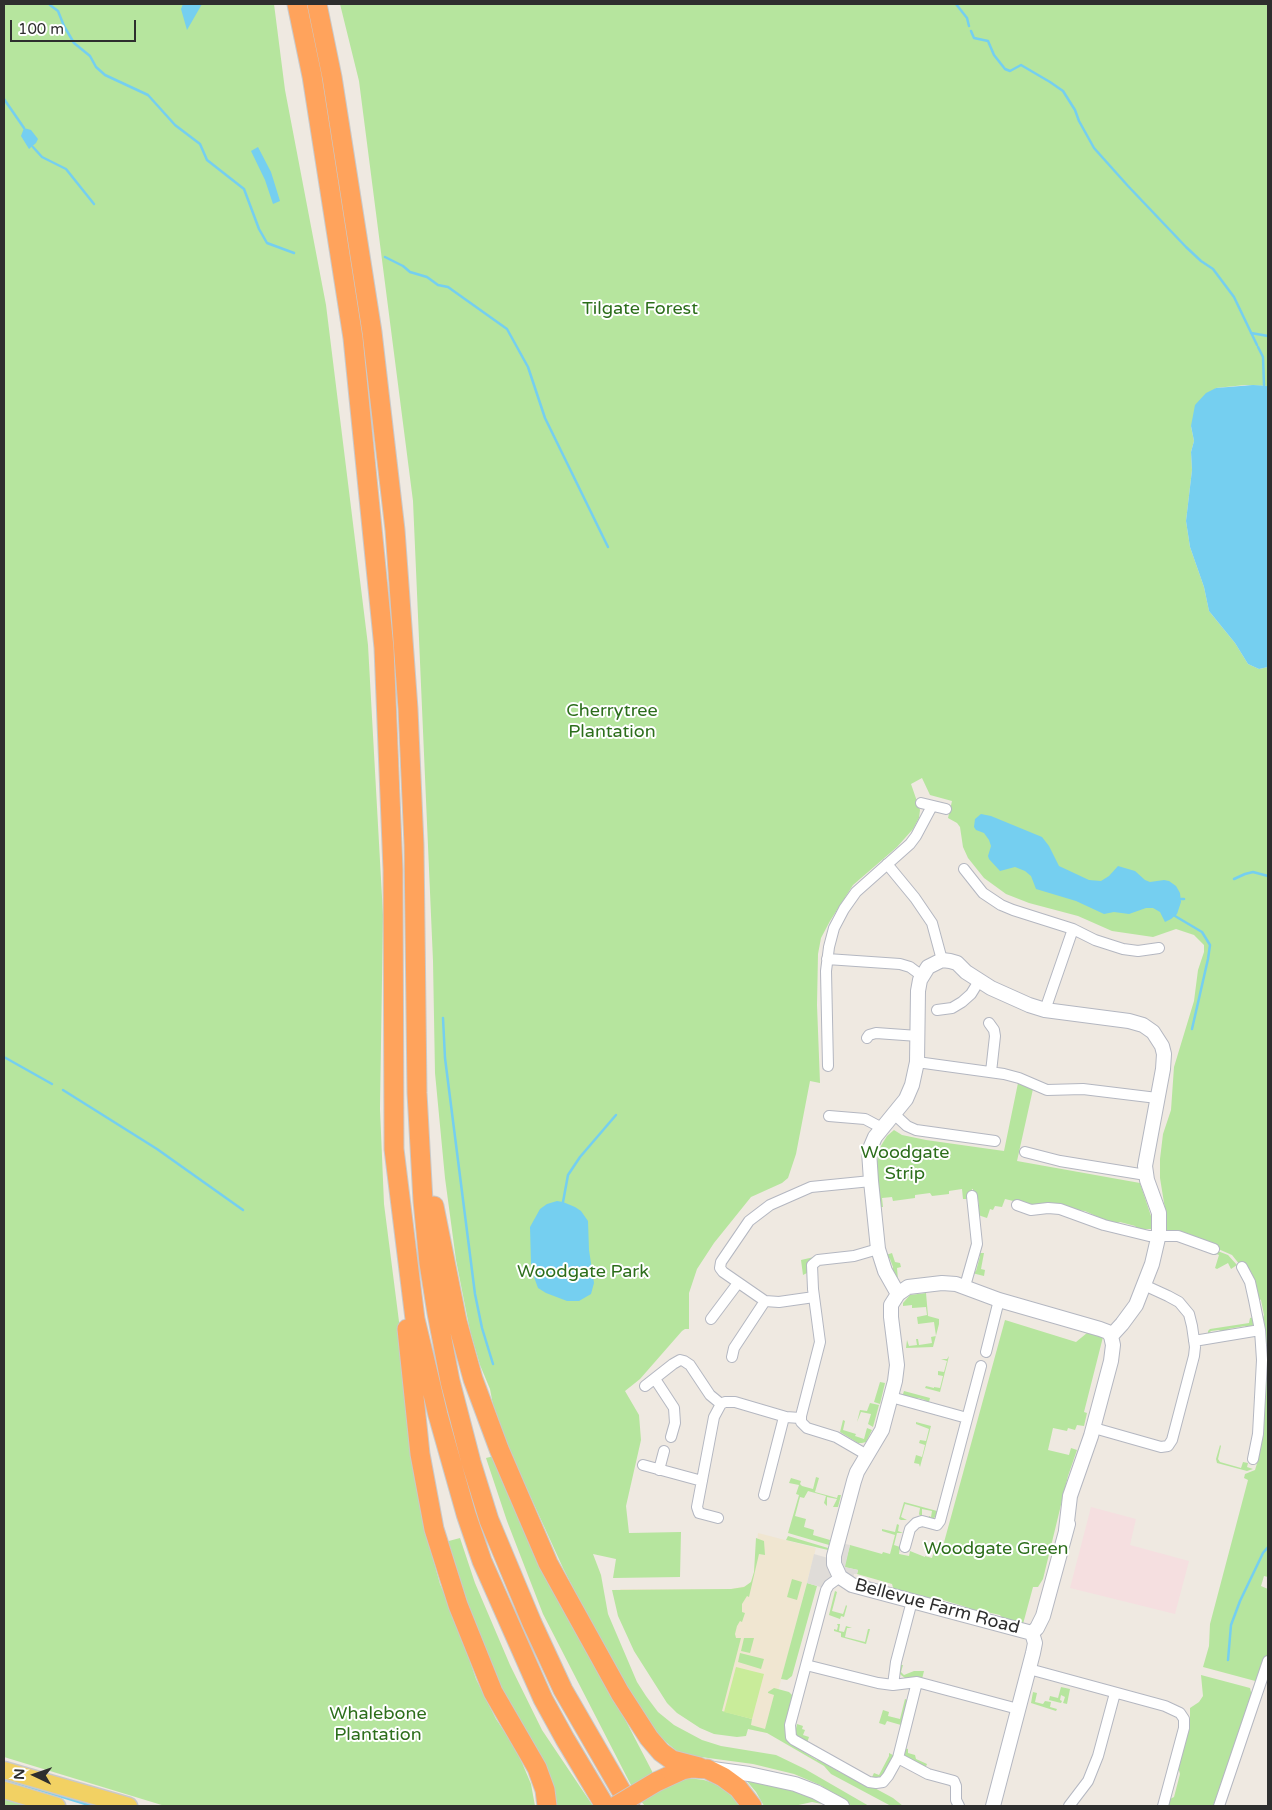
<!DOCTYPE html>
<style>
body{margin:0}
#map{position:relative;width:1272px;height:1810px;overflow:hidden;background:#efe9e1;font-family:"Varela Round",sans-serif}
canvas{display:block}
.frame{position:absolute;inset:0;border:5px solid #2e2e2e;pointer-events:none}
.north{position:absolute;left:10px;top:1750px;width:50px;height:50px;-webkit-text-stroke:4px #fff;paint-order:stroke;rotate:273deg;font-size:14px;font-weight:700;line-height:20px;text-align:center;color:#2e2e2e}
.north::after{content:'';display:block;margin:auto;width:18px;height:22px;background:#2e2e2e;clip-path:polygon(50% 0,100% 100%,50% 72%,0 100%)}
.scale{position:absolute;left:10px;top:20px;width:126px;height:22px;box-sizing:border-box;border:2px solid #2e2e2e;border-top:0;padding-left:6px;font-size:15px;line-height:18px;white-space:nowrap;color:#2e2e2e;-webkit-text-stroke:4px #fff;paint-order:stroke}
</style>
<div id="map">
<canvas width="1272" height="1810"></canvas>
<div class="frame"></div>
<div class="north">N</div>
<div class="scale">100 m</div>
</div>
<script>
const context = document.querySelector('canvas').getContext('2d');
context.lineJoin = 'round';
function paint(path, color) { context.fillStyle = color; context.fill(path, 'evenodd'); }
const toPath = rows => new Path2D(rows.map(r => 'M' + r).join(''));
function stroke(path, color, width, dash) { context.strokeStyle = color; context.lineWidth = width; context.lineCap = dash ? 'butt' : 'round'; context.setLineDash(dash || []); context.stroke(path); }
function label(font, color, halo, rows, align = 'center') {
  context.font = font + ' "Varela Round",sans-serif'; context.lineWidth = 4; context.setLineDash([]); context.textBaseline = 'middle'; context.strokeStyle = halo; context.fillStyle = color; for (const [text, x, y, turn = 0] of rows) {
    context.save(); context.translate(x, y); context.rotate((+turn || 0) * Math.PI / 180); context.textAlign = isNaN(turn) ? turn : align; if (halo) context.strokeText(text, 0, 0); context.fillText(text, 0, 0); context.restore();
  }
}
paint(toPath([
 [758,1533,816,1548,767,1733,720,1723,620,1589,731,1589,746,1586,751,1582,754,1572]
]), '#f0e6d1');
paint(toPath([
 [1091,1507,1136,1519,1130,1545,1189,1561,1175,1614,1070,1588]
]), '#f5dfe0');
paint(toPath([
 [4,4,274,4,285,90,326,305,368,645,383,915,380,1109,384,1204,426,1533,440,1584,457,1623,476,1679,496,1719,514,1746,523,1765,531,1784,535,1806,165,1806,4,1757],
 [340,4,1268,4,1268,386,1245,385,1216,388,1191,426,1194,441,1191,452,1192,470,1186,521,1190,547,1204,587,1209,611,1235,643,1248,664,1259,669,1268,667,1268,1577,1264,1576,1261,1586,1268,1589,1268,1654,1259,1682,1203,1667,1209,1646,1210,1624,1248,1480,1244,1478,1245,1474,1255,1470,1258,1460,1262,1320,1264,1315,1261,1300,1257,1298,1240,1265,1232,1255,1216,1248,1216,1244,1180,1232,1165,1233,1165,1209,1160,1178,1160,1159,1163,1134,1171,1110,1174,1067,1194,1001,1198,970,1204,952,1204,945,1194,935,1176,929,1153,937,1112,931,1078,916,1029,903,1006,894,984,878,968,858,963,847,960,827,957,823,948,818,952,801,930,795,922,778,911,784,920,810,919,818,913,829,897,847,853,885,830,921,821,938,818,954,817,1005,820,1083,810,1081,796,1154,788,1178,782,1183,751,1197,714,1243,697,1269,689,1293,689,1329,685,1329,682,1331,640,1379,625,1391,639,1415,641,1440,626,1506,629,1533,681,1532,680,1577,613,1578,616,1559,593,1554,601,1575,608,1614,637,1682,646,1696,658,1712,674,1725,702,1740,721,1746,776,1755,805,1769,869,1806,852,1806,820,1785,794,1774,753,1764,686,1755,678,1752,661,1738,649,1723,599,1639,563,1568,496,1421,490,1389,480,1365,470,1331,456,1260,445,1178,435,1073,433,961,413,501,359,81],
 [1018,1083,1033,1089,1017,1161,1140,1183,1152,1219,1151,1229,1142,1229,1142,1231,1138,1230,1135,1226,1120,1222,1115,1224,1101,1220,1098,1217,1085,1211,1034,1206,1005,1199,1002,1207,995,1206,993,1210,990,1209,987,1218,978,1215,976,1209,979,1206,978,1199,973,1194,973,1189,972,1189,971,1194,967,1199,963,1199,962,1189,949,1191,949,1194,932,1196,930,1193,915,1195,915,1198,893,1201,892,1197,882,1198,883,1207,880,1207,877,1162,879,1149,887,1136,894,1130,902,1135,926,1140,1004,1151],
 [1215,1250,1228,1255,1237,1265,1231,1269,1228,1263,1217,1269,1215,1268,1219,1255,1214,1253],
 [892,1253,895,1262,900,1263,901,1267,897,1268,898,1280,892,1271,893,1267,890,1259,886,1255],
 [978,1253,984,1253,981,1269,985,1270,984,1276,972,1273,976,1271,980,1256],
 [814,1257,809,1272,803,1275,801,1260],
 [926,1293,928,1316,939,1319,939,1324,933,1347,906,1348,907,1340,909,1346,917,1345,916,1339,918,1339,919,1345,932,1343,931,1337,936,1336,934,1322,918,1324,917,1317,927,1315,926,1307,912,1308,912,1305,903,1306,903,1303,910,1295],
 [1255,1317,1255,1323,1252,1327,1247,1328,1245,1326,1228,1329,1226,1332,1222,1332,1219,1330,1211,1331,1208,1334,1208,1331,1210,1329,1249,1323,1250,1318],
 [1005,1320,1076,1342,1087,1333,1103,1337,1084,1412,1087,1413,1084,1426,1077,1425,1075,1430,1068,1428,1067,1431,1053,1428,1048,1450,1069,1455,1071,1448,1077,1450,1068,1476,1043,1579,1038,1587,1033,1587,1023,1624,1003,1619,1000,1615,978,1610,972,1612,969,1612,966,1607,943,1600,939,1602,894,1591,892,1584,857,1574,858,1570,844,1567,850,1545,882,1554,883,1552,890,1554,895,1535,882,1531,882,1529,895,1532,897,1524,899,1525,898,1531,903,1533,897,1533,894,1545,900,1547,899,1554,909,1556,910,1551,925,1557,925,1556,932,1558,936,1544,943,1546],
 [949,1356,940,1392,925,1388,926,1386,934,1388,934,1387,940,1388,943,1376,938,1375,938,1371,944,1372,947,1361,941,1359,947,1359],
 [880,1382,885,1383,880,1404,874,1402],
 [904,1391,930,1398,929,1402,928,1404,925,1400,918,1398,914,1400,902,1397],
 [870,1403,879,1405,873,1427,868,1424,871,1414,861,1412,857,1422,860,1410,867,1411],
 [843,1420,845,1421,843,1430,856,1434,855,1436,864,1439,867,1428,872,1430,866,1442,862,1443,858,1443,840,1432],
 [916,1422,931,1426,920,1467,919,1464,914,1463,916,1455,922,1457,925,1445,919,1443,920,1440,926,1441,929,1429,916,1424],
 [1220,1445,1221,1446,1218,1459,1220,1462,1241,1468,1243,1462,1248,1463,1247,1467,1253,1469,1247,1471,1217,1463,1216,1459],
 [494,1456,602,1675,654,1775,632,1787,543,1614,507,1521,486,1458],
 [816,1477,819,1478,815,1492,837,1498,838,1495,841,1495,838,1507,833,1507,837,1499,827,1497,827,1506,824,1503,826,1496,808,1491,804,1498,800,1497,795,1516,806,1519,804,1527,814,1530,813,1535,830,1540,829,1545,788,1533,799,1495,796,1494,799,1485,789,1483,791,1478,801,1481,800,1484,802,1486,813,1489],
 [904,1502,937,1511,937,1514,932,1521,928,1520,929,1516,931,1517,932,1511,922,1509,922,1519,919,1514,920,1508,905,1504,901,1517,907,1520,901,1520,899,1519],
 [788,1536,828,1548,828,1550,786,1540],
 [460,1538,475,1583,510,1665,542,1730,593,1806,551,1806,496,1683,445,1542],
 [756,1538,764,1541,765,1555,759,1554,749,1597,747,1596,742,1604,742,1612,745,1613,742,1622,740,1621,737,1626,735,1634,736,1638,741,1638,722,1711,752,1719,751,1725,765,1729,774,1695,768,1693,768,1692,774,1688,789,1692,793,1696,786,1727,786,1736,803,1749,804,1752,817,1760,821,1759,826,1762,828,1765,841,1773,845,1772,893,1798,903,1806,891,1806,831,1774,824,1766,767,1733,748,1729,746,1736,737,1737,714,1734,700,1728,677,1713,667,1703,634,1651,618,1616,612,1590,731,1589,744,1587,751,1582,754,1572],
 [792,1579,802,1582,797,1600,787,1597],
 [807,1583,817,1586,792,1676,787,1680,781,1679],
 [835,1591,837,1592,832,1611,843,1614,846,1605,847,1606,844,1617,841,1616,840,1619,829,1615],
 [837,1624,840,1624,839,1631,844,1632,846,1626,852,1628,847,1628,845,1637,865,1642,868,1629,870,1629,866,1644,841,1637,841,1633,834,1631,834,1629,837,1630,838,1626],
 [744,1638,754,1638,750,1653,741,1651],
 [740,1653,764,1659,761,1669,738,1662],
 [900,1665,903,1665,901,1672,904,1675,914,1671,924,1671,922,1679,905,1678,901,1675,899,1673],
 [1201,1675,1250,1688,1252,1696,1213,1806,1168,1806,1170,1799,1174,1797,1180,1774,1178,1767,1190,1723,1190,1708,1199,1702,1203,1696],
 [1061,1687,1070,1689,1067,1704,1063,1703,1065,1697,1061,1695,1060,1700,1062,1701,1061,1703,1049,1700,1050,1696,1058,1698],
 [1033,1692,1037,1693,1035,1702,1043,1704,1045,1701,1051,1702,1050,1707,1057,1709,1056,1711,1031,1703],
 [905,1699,910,1701,904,1724,901,1725,887,1721,885,1725,879,1723,883,1710,889,1712,888,1716,900,1719],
 [797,1724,803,1726,802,1729,805,1730,803,1735,809,1737,807,1743,798,1738,795,1733],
 [904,1748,908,1749,908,1753,915,1755,916,1759,927,1764,925,1769,923,1768,922,1765,915,1761,912,1762,906,1758,903,1754],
 [889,1753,895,1756,881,1778,871,1779,874,1773,879,1775,889,1756],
 [747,1777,811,1795,832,1806,812,1802,794,1806,764,1806,756,1792,746,1780],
 [688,1778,704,1780,716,1784,731,1793,742,1806,645,1806,640,1800,669,1782],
 [4,1798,30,1806,4,1806]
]), '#b6e59e');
paint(toPath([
 [736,1667,764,1674,752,1719,724,1712]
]), '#c9ec9a');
paint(toPath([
 [841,1543,850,1545,845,1567,858,1570,857,1574,854,1574,853,1581,839,1567],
 [814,1554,828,1558,832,1577,824,1588,807,1583]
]), '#dfdcd8');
paint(toPath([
 [183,4,202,4,187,30,181,9],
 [24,128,31,130,38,139,36,143,29,149,21,136],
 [258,147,271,172,280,201,273,204,265,180,251,151],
 [1253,385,1268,386,1268,667,1259,669,1248,664,1235,643,1209,611,1204,587,1190,547,1186,521,1192,470,1191,452,1194,441,1191,426,1195,405,1206,393,1216,388],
 [981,814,991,816,1042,837,1049,846,1059,866,1089,880,1101,881,1109,876,1118,866,1135,871,1145,880,1150,882,1164,880,1169,881,1176,886,1180,893,1181,902,1177,914,1171,919,1165,922,1160,912,1153,908,1146,908,1129,914,1114,912,1104,914,1076,901,1036,889,1031,876,1025,871,1015,867,1000,871,989,859,988,856,991,846,989,840,984,833,976,830,974,827,975,819],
 [557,1201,563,1202,575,1207,581,1211,588,1221,589,1250,594,1283,591,1294,579,1301,567,1301,546,1293,538,1288,534,1277,531,1263,530,1227,540,1209,547,1204]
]), '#75cff0');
stroke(toPath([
 [956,4,967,18,969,26],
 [50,5,58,11,64,26,74,43,90,56,96,67,105,75,148,95,175,125,200,144,207,160,244,189,259,229,267,243,294,253],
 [971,31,974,38,988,41,994,55,1005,69,1010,71,1021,65,1050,82,1063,91,1075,110,1079,121,1094,148,1128,186,1186,247,1201,261,1213,269,1234,297,1257,345],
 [4,99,24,128],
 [33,147,42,157,66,169,94,204],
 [385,257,403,266,410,272,427,277,438,285,448,287,507,329,528,367,545,418,608,547],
 [1251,333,1268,336],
 [1258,347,1263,357,1264,385],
 [1234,879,1245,874,1253,872,1268,876],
 [1181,899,1184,899],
 [1175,916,1202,932,1210,945,1208,959,1192,1029],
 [443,1018,445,1058,475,1294,482,1328,493,1364],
 [4,1057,52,1084],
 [63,1090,157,1149,243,1210],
 [563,1202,568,1175,580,1157,616,1115],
 [1228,1660,1231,1625,1240,1601,1263,1553,1268,1547],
 [4,1779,92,1806]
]), '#75cff0', 2.5);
const street = toPath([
 [921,803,946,809],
 [887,864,915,898,932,923,942,960],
 [964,869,983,893,1001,905,1013,910,1073,929,1095,940,1123,949,1138,951,1159,948],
 [827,959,900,964,910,967,922,976],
 [937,1010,952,1008,962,1002,971,994,979,981],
 [1045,1010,1073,929],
 [989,1023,994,1030,995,1036,991,1072],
 [867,1038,869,1035,876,1033,918,1036],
 [917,1062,1004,1074,1019,1078,1047,1090,1083,1089,1157,1098],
 [828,1066,826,971,829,947,834,928,844,909,856,892,910,844,916,836,932,806],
 [894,1114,907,1126,916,1130,995,1141],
 [829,1116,865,1119,882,1128],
 [1025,1152,1060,1161,1146,1175],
 [1017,1205,1031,1210,1048,1208,1060,1209,1104,1225,1149,1236,1178,1236,1214,1249],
 [1242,1267,1250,1282,1254,1300,1260,1330,1262,1360,1258,1434,1253,1459],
 [965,1286,977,1244,972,1196],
 [814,1297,779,1302,765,1301,723,1272,720,1268,721,1262,749,1221,770,1205,811,1187,871,1181],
 [711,1319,738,1283],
 [1194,1341,1260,1330],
 [986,1352,999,1300],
 [732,1357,734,1348,765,1301],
 [655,1379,674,1408,675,1423,671,1437],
 [645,1386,673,1364,680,1360,684,1361,690,1365,710,1395,721,1404],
 [891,1397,967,1418],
 [721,1404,725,1402,735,1402,786,1417,800,1418],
 [1094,1428,1161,1447,1168,1446,1172,1440,1194,1356,1195,1347,1192,1326,1189,1314,1179,1302,1168,1296,1144,1285],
 [867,1455,836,1437,807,1428,801,1422,801,1416,820,1342,813,1289,812,1265,818,1260,854,1256,878,1249],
 [643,1465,702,1481],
 [659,1470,664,1451],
 [764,1495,784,1417],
 [718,1518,699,1513,697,1507,714,1417,721,1404],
 [905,1547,910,1529,916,1523,922,1521,937,1525,940,1521,981,1366],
 [840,1577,829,1585,826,1590,790,1725,791,1737,794,1740,869,1782,876,1783,883,1782,888,1776,898,1758,917,1682],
 [912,1601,896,1662,893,1685,917,1682,1018,1709],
 [806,1665,878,1683,893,1685],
 [1029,1669,1165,1706,1180,1713,1184,1719,1184,1728,1163,1806],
 [898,1758,928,1774,954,1781,956,1786,956,1800,959,1806],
 [1069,1806,1088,1781,1098,1756,1115,1693],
 [1219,1806,1268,1661]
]);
const secondary = toPath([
 [898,1294,885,1271,878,1249,871,1181,869,1151,875,1137,906,1099,912,1085,917,1062,918,991,920,980,928,967,942,960,950,961,957,963,966,972,991,988,1029,1005,1045,1010,1129,1021,1143,1025,1153,1032,1162,1046,1164,1054,1163,1069,1145,1166,1147,1180,1159,1213,1159,1234,1152,1264,1136,1305,1122,1324,1111,1336],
 [1066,1530,1070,1496,1091,1436,1111,1361,1113,1345,1111,1336],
 [1032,1633,1037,1628,1043,1616,1068,1524],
 [713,1769,749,1774,795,1784,816,1792,842,1806],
 [993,1806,1033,1653,1035,1643,1032,1633,852,1585,840,1577,834,1564,834,1556,854,1481,857,1472,882,1430,895,1381,897,1365,891,1317,891,1305,898,1294,908,1287,942,1283,956,1284,999,1300,1100,1329,1108,1332,1111,1336]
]);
const primary = toPath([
 [4,1770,129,1806],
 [4,1790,57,1806]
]);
const highway = toPath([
 [297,4,312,76,353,338,384,648,393,870,394,1149,415,1319,438,1415,466,1514,482,1561,543,1699,565,1739,605,1806],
 [317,4,332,77,372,332,395,530,408,709,414,845,417,1093,423,1201,429,1263,437,1313,450,1381,471,1462,489,1520,532,1623,563,1690,630,1806],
 [434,1206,457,1321,473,1379,499,1449,548,1563,620,1693,649,1738,661,1752,672,1760,699,1767],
 [407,1329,420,1454,434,1529,458,1605,493,1692,537,1768,545,1790,547,1806],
 [656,1782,682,1770,692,1768,707,1769,723,1777,738,1788,752,1806]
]);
stroke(street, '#b4b7c1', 12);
stroke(secondary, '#b4b7c1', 16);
stroke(primary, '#c9c9c9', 19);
stroke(highway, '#c9c9c9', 21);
stroke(street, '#fff', 10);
stroke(secondary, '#fff', 14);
stroke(primary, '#f2d163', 16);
stroke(highway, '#ffa35c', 19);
const highwayBridge = toPath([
 [616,1806,656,1782]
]);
stroke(highwayBridge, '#c9c9c9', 21, []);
stroke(highwayBridge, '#ffa35c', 19);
label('18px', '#2c6e1b', '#fff', [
 ["Tilgate Forest",640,309],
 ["Cherrytree",612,711],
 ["Plantation",612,732],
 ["Woodgate",905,1153],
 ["Strip",905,1174],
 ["Woodgate Park",583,1272],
 ["Woodgate Green",996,1549],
 ["Whalebone",378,1714],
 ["Plantation",378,1735]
]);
label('18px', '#2e2e2e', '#fff', [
 ["Bellevue Farm Road",937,1607,15]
]);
</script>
